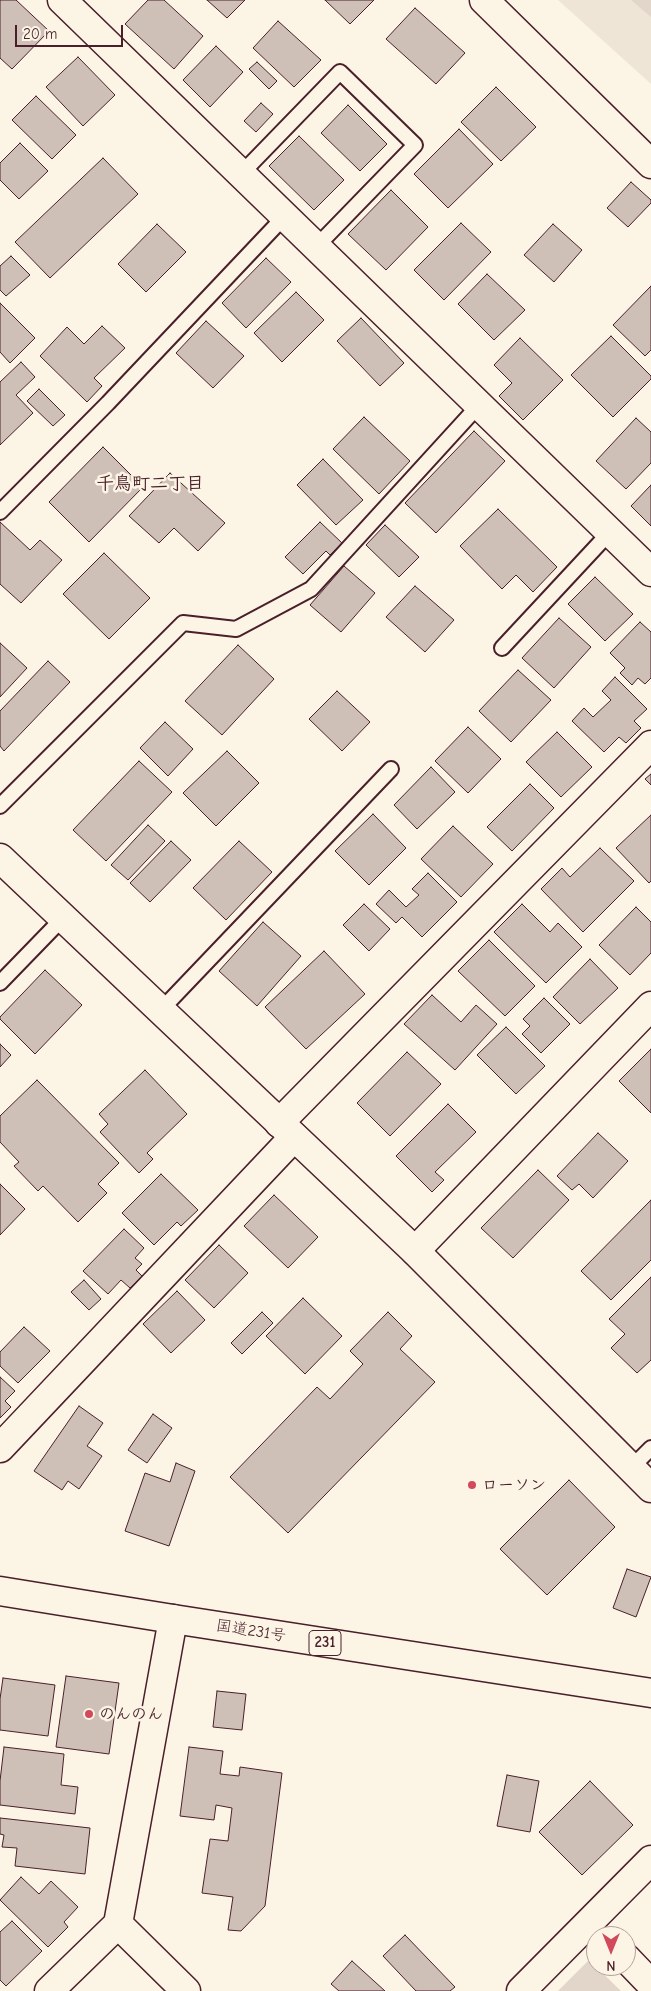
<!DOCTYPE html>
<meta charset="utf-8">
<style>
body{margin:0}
#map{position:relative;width:651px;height:1991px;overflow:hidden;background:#fcf5e5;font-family:"Comic Neue",sans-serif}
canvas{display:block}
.north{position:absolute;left:586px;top:1926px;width:50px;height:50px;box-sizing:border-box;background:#fcf5e5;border:1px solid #b59f9b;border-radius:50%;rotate:180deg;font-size:14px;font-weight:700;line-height:20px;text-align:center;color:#4a1f2b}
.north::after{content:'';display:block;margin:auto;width:18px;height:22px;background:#d1495b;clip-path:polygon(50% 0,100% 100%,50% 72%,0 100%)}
.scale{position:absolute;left:15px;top:25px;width:108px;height:22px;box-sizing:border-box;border:2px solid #4a1f2b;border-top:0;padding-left:6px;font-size:15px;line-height:18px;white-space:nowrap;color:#4a1f2b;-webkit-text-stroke:4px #fcf5e5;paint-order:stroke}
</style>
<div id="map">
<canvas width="651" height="1991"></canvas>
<div class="north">N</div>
<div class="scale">20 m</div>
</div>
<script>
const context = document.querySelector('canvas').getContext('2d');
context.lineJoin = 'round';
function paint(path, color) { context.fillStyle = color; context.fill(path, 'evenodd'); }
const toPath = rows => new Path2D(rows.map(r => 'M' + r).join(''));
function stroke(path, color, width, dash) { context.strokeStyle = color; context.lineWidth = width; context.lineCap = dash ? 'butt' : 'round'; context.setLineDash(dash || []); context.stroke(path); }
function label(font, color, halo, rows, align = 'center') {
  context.font = font + ' "Comic Neue","Klee One",sans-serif'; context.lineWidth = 5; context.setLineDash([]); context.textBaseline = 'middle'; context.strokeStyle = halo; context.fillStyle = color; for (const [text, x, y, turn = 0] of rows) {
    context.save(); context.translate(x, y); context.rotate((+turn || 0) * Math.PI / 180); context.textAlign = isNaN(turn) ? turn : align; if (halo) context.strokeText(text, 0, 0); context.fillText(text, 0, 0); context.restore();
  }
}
paint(toPath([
 [558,0,651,0,651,84]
]), '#eee5d7');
paint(toPath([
 [631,0,651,0,651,17],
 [589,1960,621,1991,558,1991]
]), '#e2d5ca');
const building = toPath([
 [0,0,16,0,49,31,12,69,0,58,0,0],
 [148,0,164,0,203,36,174,69,125,24,148,0],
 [207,0,245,0,227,18,207,0],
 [325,0,374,0,350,24,325,0],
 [415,8,465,53,436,84,386,39,415,8],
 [278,21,321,60,294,87,253,48,278,21],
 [216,46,243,72,210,107,183,80,216,46],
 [78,57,115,95,83,126,46,87,78,57],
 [257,62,277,81,269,89,249,69,257,62],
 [496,87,536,127,501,161,461,122,496,87],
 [36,96,76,135,52,159,12,120,36,96],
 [261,103,273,114,256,132,244,121,261,103],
 [348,105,387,144,360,171,321,133,348,105],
 [459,129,493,164,448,208,414,174,459,129],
 [299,136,344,180,314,210,269,166,299,136],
 [20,143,48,171,19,199,0,180,0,163,20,143],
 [103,158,138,194,50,278,15,242,103,158],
 [631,182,651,200,651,203,628,227,607,208,631,182],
 [391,190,428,227,386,270,348,234,391,190],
 [461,223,491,252,444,300,414,270,461,223],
 [157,224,186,252,146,292,118,264,157,224],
 [553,224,582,250,554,282,524,255,553,224],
 [11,256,30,275,6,296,0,290,0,266,11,256],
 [266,258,291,282,246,328,222,303,266,258],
 [487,274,525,310,494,340,458,304,487,274],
 [651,286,651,350,645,356,613,325,651,286],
 [296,292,324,320,282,362,254,333,296,292],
 [0,303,35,338,10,363,0,352,0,303],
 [361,318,404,363,380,386,337,341,361,318],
 [206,321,244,356,213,388,176,353,206,321],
 [102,326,125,348,94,378,102,386,87,402,40,356,67,327,84,344,102,326],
 [611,336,651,376,651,379,613,417,571,375,611,336],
 [520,338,563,380,523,420,499,396,512,383,494,365,520,338],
 [21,362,35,377,16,395,33,413,0,445,0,382,21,362],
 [39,389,65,415,53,426,27,401,39,389],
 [364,417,410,461,379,494,333,449,364,417],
 [636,418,651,432,651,463,626,489,596,461,636,418],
 [474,431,505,461,436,533,405,503,474,431],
 [103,447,143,487,89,542,49,502,103,447],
 [323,459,363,500,336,525,297,485,323,459],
 [170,473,225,523,198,551,174,528,159,543,129,516,170,473],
 [651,485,651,526,631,506,651,485],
 [498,509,557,567,533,592,516,575,502,589,460,546,498,509],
 [0,522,30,550,40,540,62,560,21,603,0,584,0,522],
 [320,522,342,543,330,555,326,551,303,574,285,557,320,522],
 [385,525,419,557,399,577,366,545,385,525],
 [104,553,150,598,109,639,63,594,104,553],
 [344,566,375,593,341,632,310,605,344,566],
 [595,577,633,614,605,641,568,604,595,577],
 [415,586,454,620,425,652,386,617,415,586],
 [559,618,591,647,554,688,522,658,559,618],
 [640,622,651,632,651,678,645,684,638,678,632,685,620,673,625,668,610,653,640,622],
 [0,643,27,668,0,697,0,643],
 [238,645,274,679,222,735,185,701,238,645],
 [48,661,70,682,4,751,0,746,0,711,48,661],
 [518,670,551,700,511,742,479,711,518,670],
 [615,677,647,709,634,721,641,728,626,743,619,737,604,752,572,721,584,708,593,717,611,700,602,691,615,677],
 [337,691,370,722,342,751,309,719,337,691],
 [165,722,193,749,168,776,140,748,165,722],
 [468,727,501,759,468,793,435,761,468,727],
 [557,732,592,767,561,797,526,762,557,732],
 [227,751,259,783,216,826,183,793,227,751],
 [139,761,172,792,106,861,73,830,139,761],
 [431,767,455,792,417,829,394,805,431,767],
 [651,774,651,785,645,779,651,774],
 [530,784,554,808,512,851,487,827,530,784],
 [373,814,406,848,369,885,335,851,373,814],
 [651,815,651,881,649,883,616,848,651,815],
 [148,825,165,841,128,880,111,865,148,825],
 [453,826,493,864,461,897,421,859,453,826],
 [171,841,191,860,150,902,130,883,171,841],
 [239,841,272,872,226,920,193,888,239,841],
 [600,848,634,881,583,932,541,889,562,868,570,877,600,848],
 [428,873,457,902,422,937,402,917,396,923,376,904,389,890,406,907,419,895,412,889,428,873],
 [364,904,390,929,369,951,343,925,364,904],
 [522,904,550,932,558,923,582,947,546,983,494,932,522,904],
 [636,907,651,922,651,953,630,975,599,945,636,907],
 [263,922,301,956,257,1006,219,971,263,922],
 [489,940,535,986,505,1016,458,971,489,940],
 [324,951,365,994,306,1049,265,1007,324,951],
 [590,959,618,988,580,1024,553,997,590,959],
 [45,970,82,1005,35,1054,0,1019,0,1017,45,970],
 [432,995,461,1022,476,1005,497,1024,455,1070,404,1024,432,995],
 [544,998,570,1024,541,1053,522,1034,530,1026,523,1019,544,998],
 [506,1027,545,1066,516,1094,477,1055,506,1027],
 [0,1044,11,1055,0,1067,0,1044],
 [651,1049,651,1113,619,1081,651,1049],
 [407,1052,441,1084,390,1136,357,1103,407,1052],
 [145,1070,187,1114,147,1153,153,1159,139,1173,100,1132,108,1124,99,1114,145,1070],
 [37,1080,119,1163,98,1184,107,1193,78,1222,43,1186,38,1191,14,1166,19,1162,0,1142,0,1116,37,1080],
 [448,1104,476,1132,435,1172,444,1180,432,1192,396,1156,448,1104],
 [598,1133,628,1161,593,1198,579,1184,572,1190,557,1176,598,1133],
 [538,1170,569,1200,513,1258,481,1228,538,1170],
 [161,1174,198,1210,181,1226,177,1222,154,1245,122,1213,161,1174],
 [0,1184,25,1209,0,1235,0,1184],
 [274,1195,318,1237,288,1268,244,1226,274,1195],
 [651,1200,651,1260,611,1300,581,1271,651,1200],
 [124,1229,144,1248,135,1258,142,1264,136,1270,142,1276,130,1288,121,1280,108,1294,83,1271,124,1229],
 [219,1245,248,1273,214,1308,185,1280,219,1245],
 [651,1277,651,1360,637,1373,611,1348,625,1334,609,1319,651,1277],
 [84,1280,101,1299,89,1310,71,1292,84,1280],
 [177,1291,205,1320,171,1353,143,1324,177,1291],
 [303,1298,342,1336,305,1374,266,1336,303,1298],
 [262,1312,273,1323,242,1354,231,1343,262,1312],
 [388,1312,412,1336,400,1349,435,1382,288,1533,230,1477,317,1387,330,1399,363,1364,350,1351,388,1312],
 [24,1327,50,1351,18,1383,0,1366,0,1352,24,1327],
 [0,1377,15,1391,5,1401,11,1407,0,1418,0,1377],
 [79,1406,103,1423,87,1446,102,1456,79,1489,68,1481,62,1490,34,1471,79,1406],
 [153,1414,172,1428,147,1463,128,1450,153,1414],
 [176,1463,195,1471,169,1546,125,1531,145,1473,170,1482,176,1463],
 [569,1480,615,1527,547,1595,500,1549,569,1480],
 [627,1569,651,1577,636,1617,613,1608,627,1569],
 [66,1676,119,1683,109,1754,56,1747,66,1676],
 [3,1678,55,1685,48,1736,0,1730,0,1699,3,1678],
 [217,1691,246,1694,242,1730,213,1727,217,1691],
 [4,1747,64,1754,61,1785,78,1787,75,1814,0,1805,0,1781,4,1747],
 [189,1747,223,1751,220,1774,239,1776,240,1767,282,1773,265,1906,241,1931,228,1930,233,1897,202,1893,210,1839,228,1841,232,1808,216,1805,214,1820,180,1816,189,1747],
 [507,1775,539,1781,530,1832,497,1826,507,1775],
 [590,1781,633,1825,582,1875,539,1832,590,1781],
 [0,1818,90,1828,85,1874,15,1866,17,1848,2,1847,4,1835,0,1834,0,1818],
 [21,1877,39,1894,51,1881,78,1907,64,1922,68,1927,48,1947,0,1900,21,1877],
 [12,1921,42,1951,6,1986,0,1980,0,1932,12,1921],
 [405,1935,455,1987,450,1991,416,1991,383,1956,405,1935],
 [352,1961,385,1991,339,1991,331,1984,352,1961]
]);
paint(building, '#cfc0b7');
stroke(building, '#4a1f2b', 1);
const lane = toPath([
 [241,174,340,72,415,145,316,247],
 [0,512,108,403,285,216],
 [502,648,610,532],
 [0,806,183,623,236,629,311,589,479,405],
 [0,983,63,918],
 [161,1010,391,769],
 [631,1468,651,1448]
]);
const street = toPath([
 [62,0,651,572],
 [484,0,651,164],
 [279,1123,651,745],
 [415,1251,651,1006],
 [0,1448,294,1137],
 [118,1924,186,1991],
 [626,1958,651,1984],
 [49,1991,118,1924,173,1619],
 [521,1991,651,1860]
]);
const secondary = toPath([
 [0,858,415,1251,651,1488]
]);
const highway = toPath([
 [0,1591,173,1619,651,1693]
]);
stroke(lane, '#4a1f2b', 18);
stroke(street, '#4a1f2b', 31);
stroke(secondary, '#4a1f2b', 31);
stroke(highway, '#4a1f2b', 31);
stroke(lane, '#fcf5e5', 14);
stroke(street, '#fcf5e5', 28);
stroke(secondary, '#fcf5e5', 28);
stroke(highway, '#fcf5e5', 28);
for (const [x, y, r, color] of [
 [472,1485,5,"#d1495b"],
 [89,1714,5,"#d1495b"]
]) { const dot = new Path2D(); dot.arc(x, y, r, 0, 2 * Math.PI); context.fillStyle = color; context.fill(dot); stroke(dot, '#fcf5e5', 2); }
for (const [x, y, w] of [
 [325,1643,32]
]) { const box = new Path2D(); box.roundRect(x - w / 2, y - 12.5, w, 25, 4); context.fillStyle = '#fcf5e5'; context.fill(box); stroke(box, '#4a1f2b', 1); }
label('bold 15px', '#4a1f2b', null, [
 ["231",325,1643]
]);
label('bold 16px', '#4a1f2b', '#fcf5e5', [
 ["ローソン",482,1485],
 ["のんのん",99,1714]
], 'left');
label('16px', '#4a1f2b', '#fcf5e5', [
 ["国道231号",251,1631,9]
]);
label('bold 18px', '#4a1f2b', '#fcf5e5', [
 ["千鳥町二丁目",150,484]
]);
</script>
